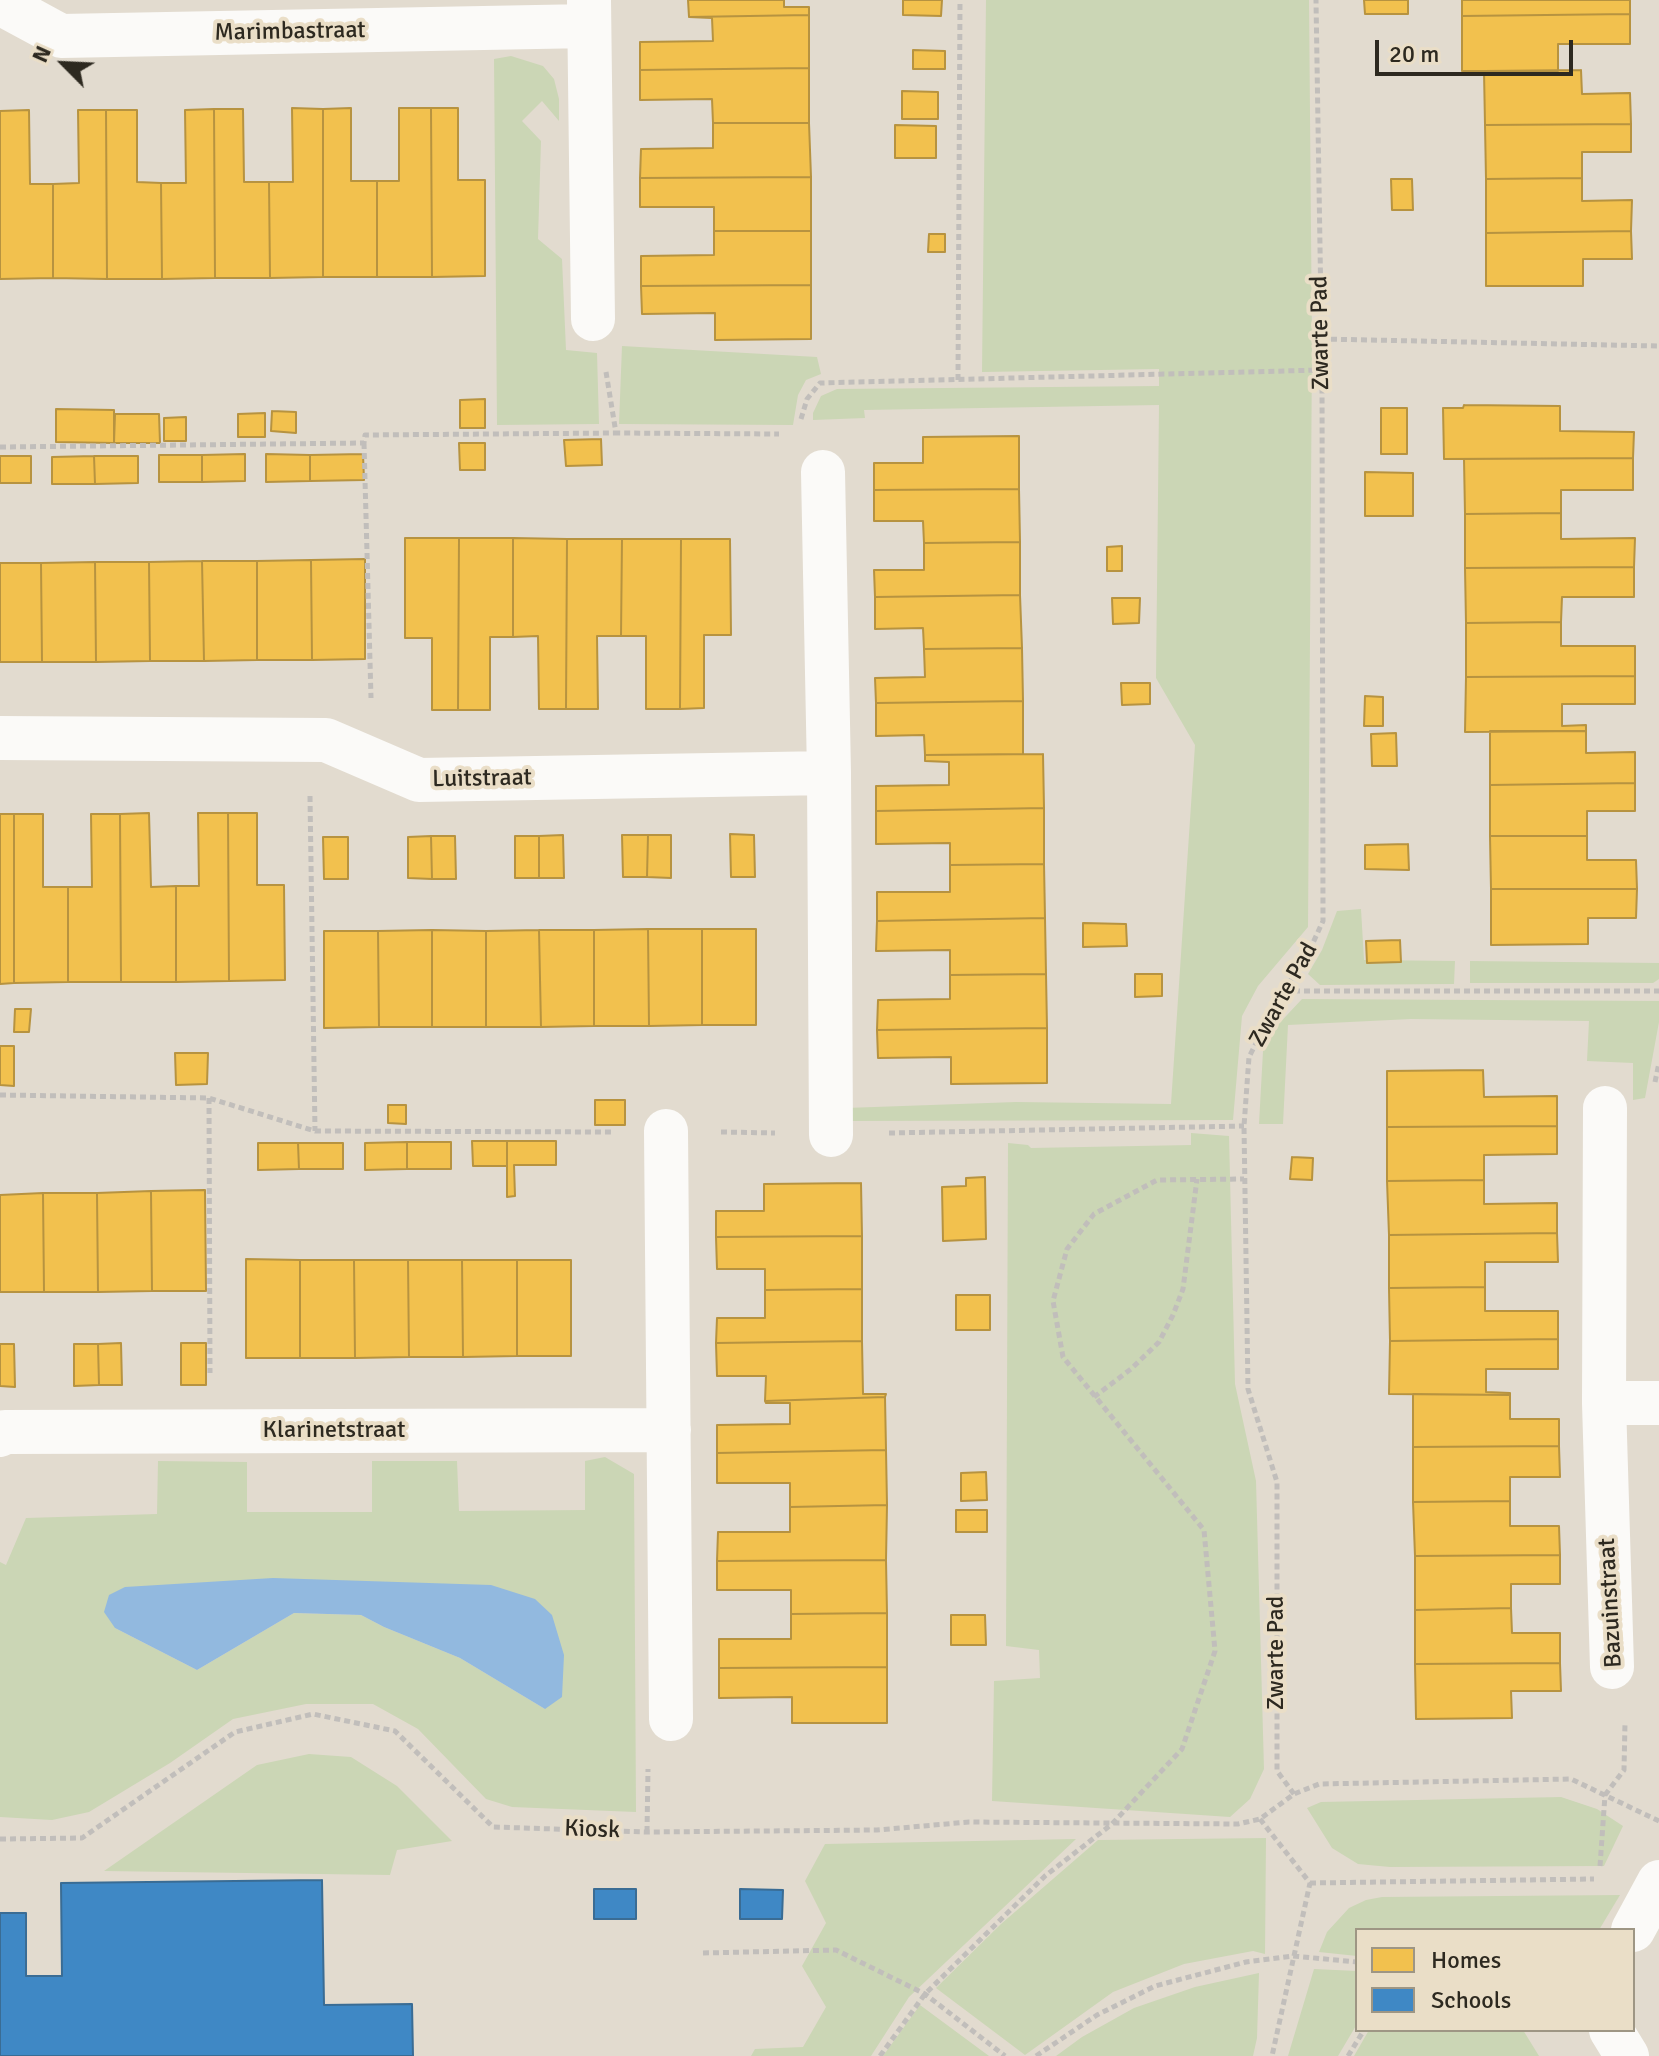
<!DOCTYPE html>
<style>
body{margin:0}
#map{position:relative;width:1659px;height:2056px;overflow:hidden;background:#e2dbcf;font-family:Signika,sans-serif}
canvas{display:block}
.legend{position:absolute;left:1355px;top:1928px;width:280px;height:104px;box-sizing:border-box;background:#eadec7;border:2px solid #9e9684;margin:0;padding:10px 14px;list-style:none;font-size:24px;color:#2d2920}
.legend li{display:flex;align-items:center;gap:16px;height:40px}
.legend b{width:40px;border:2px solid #9e9684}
.north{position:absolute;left:24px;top:24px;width:80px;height:80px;-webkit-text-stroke:6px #eadec7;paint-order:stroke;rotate:294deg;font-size:22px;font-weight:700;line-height:32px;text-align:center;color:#2d2920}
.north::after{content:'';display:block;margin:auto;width:28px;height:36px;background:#2d2920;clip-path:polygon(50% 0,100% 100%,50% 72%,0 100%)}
.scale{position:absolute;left:1375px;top:40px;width:198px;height:36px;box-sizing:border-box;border:4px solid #2d2920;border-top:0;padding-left:10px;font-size:24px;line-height:28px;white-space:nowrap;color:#2d2920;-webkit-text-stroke:6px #eadec7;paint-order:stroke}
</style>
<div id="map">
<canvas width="1659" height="2056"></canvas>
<ul class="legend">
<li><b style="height:22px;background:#f2c14e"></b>Homes</li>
<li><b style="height:22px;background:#3f88c5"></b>Schools</li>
</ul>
<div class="north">N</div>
<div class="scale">20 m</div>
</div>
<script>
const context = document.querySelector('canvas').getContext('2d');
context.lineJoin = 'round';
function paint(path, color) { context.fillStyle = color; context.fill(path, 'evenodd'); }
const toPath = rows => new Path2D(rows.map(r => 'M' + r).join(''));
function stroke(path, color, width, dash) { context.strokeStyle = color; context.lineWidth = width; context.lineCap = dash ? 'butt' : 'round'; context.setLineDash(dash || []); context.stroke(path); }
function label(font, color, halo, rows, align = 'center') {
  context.font = font + ' Signika,sans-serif'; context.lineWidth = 8; context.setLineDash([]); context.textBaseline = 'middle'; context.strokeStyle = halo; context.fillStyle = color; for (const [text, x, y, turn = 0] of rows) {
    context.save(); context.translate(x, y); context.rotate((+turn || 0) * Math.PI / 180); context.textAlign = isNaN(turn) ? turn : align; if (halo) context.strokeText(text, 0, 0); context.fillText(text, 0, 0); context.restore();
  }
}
paint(toPath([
 [986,0,1309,0,1312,345,1308,927,1258,986,1242,1016,1233,1120,846,1121,846,1108,1016,1102,1171,1104,1195,745,1156,678,1159,405,864,410,865,418,813,420,813,413,821,396,837,389,1159,386,1159,369,982,372],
 [511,56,543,66,554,79,559,99,559,121,542,101,522,121,541,141,538,239,562,259,566,350,597,353,599,424,497,425,494,59],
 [622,346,817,357,821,374,806,380,798,395,793,425,619,424],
 [1361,909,1364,960,1455,961,1454,984,1320,985,1308,974,1322,950,1337,911],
 [1470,961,1659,963,1659,979,1653,983,1470,983],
 [1302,999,1659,1001,1659,1022,1645,1098,1633,1100,1633,1063,1587,1061,1589,1021,1411,1019,1288,1025,1283,1124,1259,1124,1263,1051,1273,1030],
 [1191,1133,1229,1136,1235,1384,1256,1481,1264,1769,1250,1799,1230,1817,992,1801,994,1681,1040,1678,1039,1650,1006,1646,1008,1143,1028,1145,1031,1148,1191,1145],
 [605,1457,634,1474,636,1812,512,1807,486,1799,418,1729,373,1704,306,1704,233,1719,170,1763,89,1812,52,1820,0,1817,0,1562,6,1565,26,1518,157,1514,158,1461,247,1462,247,1512,372,1512,372,1461,457,1461,459,1511,585,1510,585,1461],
 [491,1585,545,1709,460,1658,384,1627,361,1615,294,1613,197,1670,115,1628],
 [309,1754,351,1757,397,1786,452,1841,397,1850,390,1875,104,1871,257,1765],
 [1561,1797,1597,1809,1623,1826,1604,1866,1390,1867,1358,1864,1332,1848,1307,1808,1321,1802],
 [1266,1838,1265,1954,1253,1951,1184,1964,1113,1992,1025,2055,936,1988,1001,1924,1098,1840],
 [1076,1839,909,1997,871,2056,751,2056,755,2049,803,2047,826,2007,802,1966,826,1923,805,1881,825,1844],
 [1620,1895,1599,1930,1357,1930,1357,1956,1319,1952,1327,1932,1349,1908,1366,1900,1382,1897],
 [1314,1969,1357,1971,1357,2024,1338,2056,1288,2056],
 [1259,1973,1257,2038,1253,2056,1056,2056,1082,2037,1134,2008,1195,1987],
 [920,2005,989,2056,883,2056],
 [1369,2030,1523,2030,1539,2056,1354,2056]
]), '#cbd6b5');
paint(toPath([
 [273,1578,491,1585,535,1599,552,1615,564,1655,562,1697,545,1709,460,1658,384,1627,361,1615,294,1613,197,1670,115,1628,104,1612,109,1595,125,1587]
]), '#92b9df');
const homes = toPath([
 [688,0,784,0,784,7,809,7,809,15,689,17,688,0],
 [903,0,942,0,941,16,903,15,903,0],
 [1364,0,1408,0,1408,14,1365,14,1364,0],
 [1462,0,1630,0,1630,14,1462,16,1462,0],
 [1630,14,1630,44,1558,44,1558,71,1462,71,1462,16,1630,14],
 [809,15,809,68,640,70,640,42,713,41,712,18,689,17,809,15],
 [913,50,945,51,945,69,913,69,913,50],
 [809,68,809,123,713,123,712,99,640,100,640,70,809,68],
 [1581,70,1582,94,1630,93,1631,124,1485,125,1484,71,1581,70],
 [902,91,938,92,938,119,902,119,902,91],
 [292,108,323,109,323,277,270,278,269,182,293,182,292,108],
 [351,108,351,181,377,181,377,277,323,277,323,109,351,108],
 [399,108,431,108,432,277,377,277,377,181,399,181,399,108],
 [431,108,458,108,458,180,485,180,485,276,432,277,431,108],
 [214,109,215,278,162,279,161,183,186,183,185,110,214,109],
 [214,109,243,109,244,182,269,182,270,278,215,278,214,109],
 [29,110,30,184,53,184,53,278,0,279,0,111,29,110],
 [78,110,106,110,107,279,53,278,53,184,79,183,78,110],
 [106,110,137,110,137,182,161,183,162,279,107,279,106,110],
 [713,123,809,123,811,177,640,178,641,149,713,148,713,123],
 [1631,124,1631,152,1582,152,1582,178,1486,179,1485,125,1631,124],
 [895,125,936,126,936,158,895,158,895,125],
 [811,177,811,231,714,231,714,207,640,207,640,178,811,177],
 [1582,178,1582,201,1632,200,1631,231,1486,233,1486,179,1582,178],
 [1391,179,1412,179,1413,210,1392,210,1391,179],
 [714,231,811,231,811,285,641,286,641,256,714,255,714,231],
 [1631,231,1632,259,1583,259,1583,286,1486,286,1486,233,1631,231],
 [929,234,945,234,945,252,928,252,929,234],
 [811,285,811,339,715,340,715,313,642,314,641,286,811,285],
 [485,399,485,428,460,428,460,400,485,399],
 [1464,405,1560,406,1560,431,1634,432,1633,458,1444,459,1443,408,1463,408,1464,405],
 [1381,408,1407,408,1407,454,1381,454,1381,408],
 [56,409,114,410,114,443,56,442,56,409],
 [272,411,296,412,296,433,271,431,272,411],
 [265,413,265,437,238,437,238,414,265,413],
 [115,414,159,414,160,443,114,443,115,414],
 [186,417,186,441,164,441,164,418,186,417],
 [1019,436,1019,489,874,490,874,463,923,463,923,437,1019,436],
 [601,439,602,465,566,466,564,440,601,439],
 [459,443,485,443,485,470,460,470,459,443],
 [245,454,245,481,202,482,202,455,245,454],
 [266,454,310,455,310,481,266,482,266,454],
 [363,454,364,480,310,481,310,455,363,454],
 [159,455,202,455,202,482,159,482,159,455],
 [0,456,31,456,31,483,0,483,0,456],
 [94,456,138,456,138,483,95,484,94,456],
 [94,456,95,484,52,484,52,457,94,456],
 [1633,458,1633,490,1561,490,1561,513,1465,514,1464,459,1633,458],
 [1365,472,1413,473,1413,516,1365,516,1365,472],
 [1019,489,1020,542,924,543,923,521,874,521,874,490,1019,489],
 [1561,513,1561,539,1635,538,1634,567,1465,568,1465,514,1561,513],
 [405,538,459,538,458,710,432,710,432,638,405,638,405,538],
 [459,538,513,538,513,637,490,637,490,710,458,710,459,538],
 [513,538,567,539,566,709,539,709,538,636,513,637,513,538],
 [567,539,622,539,621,636,597,636,598,709,566,709,567,539],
 [622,539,681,539,680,709,646,709,646,636,621,636,622,539],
 [681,539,730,539,731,635,704,635,704,708,680,709,681,539],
 [1020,542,1020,595,875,597,874,570,924,570,924,543,1020,542],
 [1122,546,1122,571,1107,571,1107,547,1122,546],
 [365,559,365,659,312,660,311,560,365,559],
 [311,560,312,660,257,660,257,561,311,560],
 [202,561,204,661,150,661,149,562,202,561],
 [202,561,257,561,257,660,204,661,202,561],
 [95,562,149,562,150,661,96,662,95,562],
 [95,562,96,662,42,662,41,563,95,562],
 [0,563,41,563,42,662,0,662,0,563],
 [1634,567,1634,597,1562,597,1561,622,1466,623,1465,568,1634,567],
 [1020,595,1022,648,924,649,923,628,875,629,875,597,1020,595],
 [1112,598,1140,598,1139,623,1113,624,1112,598],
 [1561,622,1561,646,1635,646,1635,676,1466,677,1466,623,1561,622],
 [1022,648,1023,701,876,703,875,678,925,677,924,649,1022,648],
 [1635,676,1635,704,1562,704,1562,726,1586,725,1586,731,1465,732,1466,677,1635,676],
 [1121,683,1150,683,1150,704,1122,705,1121,683],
 [1365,696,1383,697,1383,726,1364,726,1365,696],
 [1023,701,1023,754,925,755,924,735,876,736,876,703,1023,701],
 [1490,731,1586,731,1586,753,1635,752,1635,783,1490,785,1490,731],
 [1396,733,1397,766,1372,766,1371,734,1396,733],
 [1043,754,1044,808,876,811,876,786,949,785,949,762,925,761,925,755,1043,754],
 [1635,783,1635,811,1587,811,1587,836,1490,836,1490,785,1635,783],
 [1044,808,1044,864,950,865,950,843,876,844,876,811,1044,808],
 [149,813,151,887,176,886,176,982,121,982,120,814,149,813],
 [198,813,228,813,229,981,176,982,176,886,199,886,198,813],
 [228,813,257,813,257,885,284,885,285,980,229,981,228,813],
 [0,814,14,814,14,983,0,984,0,814],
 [14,814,43,814,43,887,68,887,68,982,14,983,14,814],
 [91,814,120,814,121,982,68,982,68,887,92,887,91,814],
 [730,834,754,835,755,877,731,877,730,834],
 [563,835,564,878,539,878,539,836,563,835],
 [622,835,648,835,647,877,623,877,622,835],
 [648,835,671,835,671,878,647,877,648,835],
 [431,836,432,879,408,878,408,837,431,836],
 [431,836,455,836,456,879,432,879,431,836],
 [515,836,539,836,539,878,515,878,515,836],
 [1490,836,1587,836,1587,860,1636,860,1637,889,1491,889,1490,836],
 [323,837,348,837,348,879,324,879,323,837],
 [1408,844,1409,870,1365,869,1365,845,1408,844],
 [1044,864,1045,918,877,921,877,892,950,892,950,865,1044,864],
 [1491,889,1637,889,1636,918,1588,918,1588,944,1491,945,1491,889],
 [1045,918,1046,974,950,975,950,950,876,951,877,921,1045,918],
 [1083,923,1126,924,1127,946,1083,947,1083,923],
 [648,929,649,1026,594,1026,594,930,648,929],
 [648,929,702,929,702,1025,649,1026,648,929],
 [702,929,756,929,756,1025,702,1025,702,929],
 [432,930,432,1027,379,1027,378,931,432,930],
 [432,930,486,931,486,1027,432,1027,432,930],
 [539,930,541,1027,486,1027,486,931,539,930],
 [539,930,594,930,594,1026,541,1027,539,930],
 [324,931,378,931,379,1027,324,1028,324,931],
 [1400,940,1401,962,1367,963,1366,941,1400,940],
 [1046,974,1047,1028,877,1030,878,1000,950,999,950,975,1046,974],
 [1135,974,1162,974,1162,996,1135,997,1135,974],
 [15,1009,31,1009,29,1032,14,1032,15,1009],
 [1047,1028,1047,1083,951,1084,951,1057,878,1058,877,1030,1047,1028],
 [0,1046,14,1046,14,1086,0,1085,0,1046],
 [175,1053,208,1053,207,1084,176,1085,175,1053],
 [1483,1070,1484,1097,1557,1096,1557,1126,1387,1127,1387,1071,1483,1070],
 [595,1100,625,1100,625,1125,595,1125,595,1100],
 [388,1105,406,1105,406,1124,388,1123,388,1105],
 [1557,1126,1557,1154,1484,1155,1484,1180,1387,1181,1387,1127,1557,1126],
 [472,1141,507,1141,507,1166,473,1166,472,1141],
 [507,1141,556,1141,556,1165,514,1165,515,1196,507,1197,507,1141],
 [407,1142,407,1169,365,1170,365,1143,407,1142],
 [407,1142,451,1142,451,1169,407,1169,407,1142],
 [258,1143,298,1143,299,1169,258,1170,258,1143],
 [298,1143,343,1143,343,1169,299,1169,298,1143],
 [1292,1157,1313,1158,1312,1180,1290,1179,1292,1157],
 [985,1177,986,1239,943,1241,942,1187,966,1186,966,1178,985,1177],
 [1484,1180,1484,1204,1557,1203,1557,1233,1389,1235,1387,1181,1484,1180],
 [861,1183,862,1236,716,1237,716,1211,764,1211,764,1184,861,1183],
 [205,1190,206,1291,152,1291,151,1191,205,1190],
 [151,1191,152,1291,98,1292,97,1193,151,1191],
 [43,1193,44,1292,0,1292,0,1195,43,1193],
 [43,1193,97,1193,98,1292,44,1292,43,1193],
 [1557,1233,1558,1262,1485,1262,1485,1287,1389,1288,1389,1235,1557,1233],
 [862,1236,862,1289,765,1290,765,1269,717,1269,716,1237,862,1236],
 [246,1259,300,1260,300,1358,246,1358,246,1259],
 [300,1260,354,1260,355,1358,300,1358,300,1260],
 [354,1260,408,1260,409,1357,355,1358,354,1260],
 [408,1260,462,1260,463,1357,409,1357,408,1260],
 [462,1260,517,1260,517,1356,463,1357,462,1260],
 [517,1260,571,1260,571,1356,517,1356,517,1260],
 [1485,1287,1485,1311,1558,1311,1558,1339,1390,1341,1389,1288,1485,1287],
 [862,1289,862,1341,716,1343,717,1318,765,1318,765,1290,862,1289],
 [956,1295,990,1295,990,1330,956,1330,956,1295],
 [1558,1339,1558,1369,1486,1369,1486,1392,1510,1393,1510,1395,1389,1394,1390,1341,1558,1339],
 [862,1341,863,1394,886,1394,885,1397,765,1401,766,1376,717,1376,716,1343,862,1341],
 [121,1343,122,1385,99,1385,98,1344,121,1343],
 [181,1343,206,1343,206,1385,181,1385,181,1343],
 [0,1344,14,1344,15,1387,0,1386,0,1344],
 [74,1344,98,1344,99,1385,74,1386,74,1344],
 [1413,1394,1510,1395,1510,1419,1559,1419,1559,1446,1413,1447,1413,1394],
 [885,1397,886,1450,717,1453,717,1425,790,1424,790,1403,766,1403,765,1401,885,1397],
 [1559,1446,1560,1477,1510,1477,1510,1501,1413,1502,1413,1447,1559,1446],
 [886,1450,887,1505,790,1507,790,1483,717,1483,717,1453,886,1450],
 [986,1472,987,1500,961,1501,961,1473,986,1472],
 [1510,1501,1510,1526,1559,1526,1560,1555,1415,1556,1413,1502,1510,1501],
 [887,1505,886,1560,717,1561,718,1532,790,1532,790,1507,887,1505],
 [956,1510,987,1510,987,1532,956,1532,956,1510],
 [1560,1555,1560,1584,1511,1584,1511,1608,1415,1610,1415,1556,1560,1555],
 [886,1560,887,1613,791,1614,791,1590,717,1590,717,1561,886,1560],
 [1511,1608,1512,1633,1560,1633,1560,1663,1415,1664,1415,1610,1511,1608],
 [887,1613,887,1667,719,1668,719,1639,791,1639,791,1614,887,1613],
 [951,1615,985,1615,986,1645,951,1645,951,1615],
 [1560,1663,1561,1691,1511,1691,1512,1718,1416,1719,1415,1664,1560,1663],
 [887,1667,887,1723,792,1723,792,1697,719,1698,719,1668,887,1667]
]);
paint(homes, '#f2c14e');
stroke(homes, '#b79340', 2);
const schools = toPath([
 [322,1880,324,2005,412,2004,413,2056,0,2056,0,1913,26,1913,26,1976,62,1976,61,1883,322,1880],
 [594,1889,636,1889,636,1919,594,1919,594,1889],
 [740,1889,783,1890,782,1919,740,1919,740,1889]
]);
paint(schools, '#3f88c5');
stroke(schools, '#3a6c94', 2);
stroke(toPath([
 [1321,339,1659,346],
 [606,372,616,433,779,434],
 [958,380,960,0],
 [801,419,807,399,820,383,1322,370],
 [364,443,371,698],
 [0,447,364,443,365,435,616,433],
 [310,796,315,1131],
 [1284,991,1659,991],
 [1655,1082,1659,1063],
 [0,1095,209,1098,315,1131,611,1132],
 [209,1098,210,1373],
 [721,1132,775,1133],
 [889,1133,1244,1126],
 [1094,1397,1131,1369,1159,1342,1173,1315,1183,1289,1197,1179],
 [1294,1794,1277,1771,1277,1482,1248,1389,1244,1126,1249,1057,1283,991,1306,958,1323,921,1322,370,1316,0],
 [1605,1795,1624,1770,1625,1723],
 [1260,1819,1310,1883,1272,2056],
 [647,1832,648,1769],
 [0,1839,82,1838,235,1732,313,1714,395,1731,493,1827,647,1832,877,1830,969,1822,1238,1824,1260,1819,1294,1794,1319,1784,1571,1779,1659,1821],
 [1600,1866,1605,1795],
 [1310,1883,1594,1879],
 [703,1953,836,1950,925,1994,1005,2056],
 [880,2056,925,1994,1045,1876,1112,1824,1182,1749,1215,1651,1204,1530,1063,1357,1053,1301,1067,1249,1094,1214,1157,1180,1244,1179],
 [1036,2056,1097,2015,1155,1986,1246,1962,1293,1956,1357,1962],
 [1348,2056,1364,2030]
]), '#c1bebb', 5, [6, 4]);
stroke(toPath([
 [589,0,593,319],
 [0,3,61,36,589,26],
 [823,472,829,773,831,1135],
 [0,738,326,740,419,780,829,773],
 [1605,1108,1604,1403,1612,1667],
 [666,1131,671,1719],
 [1604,1403,1659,1403],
 [0,1435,5,1432,669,1430],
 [1633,1930,1659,1882],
 [1611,2030,1627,2056]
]), '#fbfaf8', 44);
label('24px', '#2d2920', '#eadec7', [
 ["Marimbastraat",290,32,-1],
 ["Zwarte Pad",1321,333,-91],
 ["Luitstraat",482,779,-1],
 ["Zwarte Pad",1284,995,-61],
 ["Klarinetstraat",334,1431],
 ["Bazuinstraat",1611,1603,-93],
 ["Zwarte Pad",1277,1653,-90],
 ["Kiosk",592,1830,2]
]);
</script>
